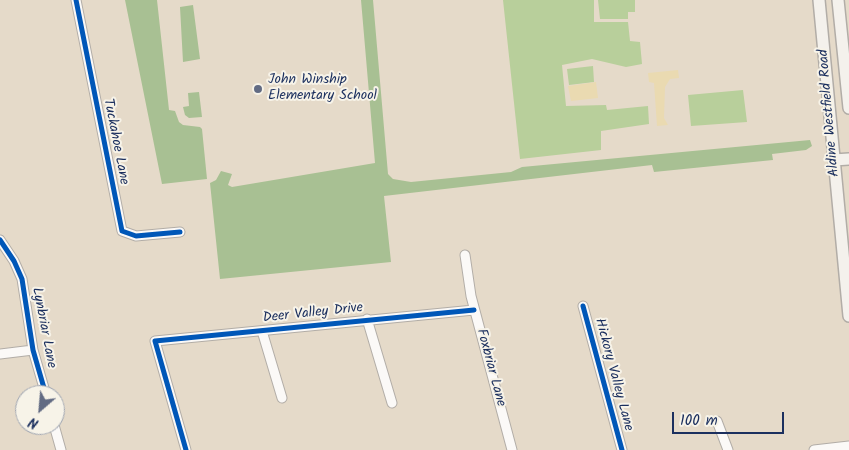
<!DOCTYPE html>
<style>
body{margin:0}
#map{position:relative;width:849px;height:450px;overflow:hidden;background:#e5dac9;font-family:Kalam,sans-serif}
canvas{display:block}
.north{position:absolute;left:15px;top:385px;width:50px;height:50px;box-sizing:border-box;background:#f7f3e8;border:1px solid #9fa5b1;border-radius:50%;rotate:207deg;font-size:14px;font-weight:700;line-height:20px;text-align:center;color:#1b2f5e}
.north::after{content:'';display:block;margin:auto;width:18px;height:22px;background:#626b83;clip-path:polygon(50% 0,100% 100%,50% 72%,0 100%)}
.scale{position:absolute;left:672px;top:412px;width:112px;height:22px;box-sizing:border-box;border:2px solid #1b2f5e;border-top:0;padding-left:6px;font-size:15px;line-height:18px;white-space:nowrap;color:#1b2f5e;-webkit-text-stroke:4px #f7f3e8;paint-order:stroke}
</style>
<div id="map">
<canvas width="849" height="450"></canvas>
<div class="north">N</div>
<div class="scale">100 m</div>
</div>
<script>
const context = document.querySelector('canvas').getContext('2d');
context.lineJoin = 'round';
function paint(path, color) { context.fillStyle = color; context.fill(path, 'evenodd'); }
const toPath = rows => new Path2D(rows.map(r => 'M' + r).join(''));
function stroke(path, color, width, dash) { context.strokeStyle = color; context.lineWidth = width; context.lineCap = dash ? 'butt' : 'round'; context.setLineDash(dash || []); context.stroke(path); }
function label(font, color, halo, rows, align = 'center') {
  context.font = font + ' Kalam,sans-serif'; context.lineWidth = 4; context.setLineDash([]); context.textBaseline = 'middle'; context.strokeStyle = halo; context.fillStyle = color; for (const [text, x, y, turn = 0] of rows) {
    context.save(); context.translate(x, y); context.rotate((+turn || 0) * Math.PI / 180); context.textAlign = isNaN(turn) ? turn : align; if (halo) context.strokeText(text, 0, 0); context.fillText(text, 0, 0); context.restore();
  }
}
paint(toPath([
 [503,0,594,0,594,22,628,22,630,41,640,42,642,64,626,67,592,59,562,65,566,106,606,105,607,110,648,106,649,124,601,131,601,150,520,159],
 [598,0,635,0,635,12,628,12,628,19,600,19],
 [593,66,594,82,569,85,567,69],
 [743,90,747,122,691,126,688,95]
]), '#b8cf9b');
paint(toPath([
 [125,0,157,0,169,110,175,111,179,122,183,125,200,127,202,129,207,179,162,184],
 [361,0,373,0,388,174,393,179,411,182,511,172,522,167,810,140,812,146,806,150,772,154,773,160,654,172,652,165,384,196,391,262,220,279,210,183,216,180,221,171,232,174,228,185,232,187,375,163],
 [193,5,200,59,183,62,180,7],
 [199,92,202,117,189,118,185,115,183,107,189,106,188,93]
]), '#a8c093');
paint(toPath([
 [678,70,679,78,670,79,665,87,664,118,668,125,657,126,654,83,649,82,648,73],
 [596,82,598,98,571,101,568,86]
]), '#eadab1');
const minor = toPath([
 [76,0,122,231,136,236,180,232],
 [0,240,14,261,22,279,33,350,46,395],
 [465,255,471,296,512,450],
 [583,306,622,450],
 [367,319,392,403],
 [262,331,282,398],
 [0,354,33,350],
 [717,421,728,450],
 [54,425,61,450],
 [186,450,155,341,474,310],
 [814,450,849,446]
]);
const secondary = toPath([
 [819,0,849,316],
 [838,0,849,108],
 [834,160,849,159]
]);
stroke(minor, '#b2ada7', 11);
stroke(secondary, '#b2ada7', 14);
stroke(minor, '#fbf9f7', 9);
stroke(secondary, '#f4f1ec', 11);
stroke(toPath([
 [76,0,122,231,136,236,180,232],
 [0,240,14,261,22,279,33,350,46,395],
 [583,306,622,450],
 [186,450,155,341,474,310]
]), '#0057b8', 5);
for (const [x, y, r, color] of [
 [258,89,5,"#626b83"]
]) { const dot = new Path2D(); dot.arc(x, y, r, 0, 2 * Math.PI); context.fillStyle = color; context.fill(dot); stroke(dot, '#f7f3e8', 2); }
label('14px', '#1b2f5e', '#f7f3e8', [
 ["John Winship",268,81],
 ["Elementary School",268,97]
], 'left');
label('14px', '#1b2f5e', '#f7f3e8', [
 ["Aldine Westfield Road",830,113,-95],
 ["Tuckahoe Lane",115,142,79],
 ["Deer Valley Drive",313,314,-6],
 ["Lynbriar Lane",43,328,79],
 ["Foxbriar Lane",490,368,75],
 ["Hickory Valley Lane",613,375,75]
]);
</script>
